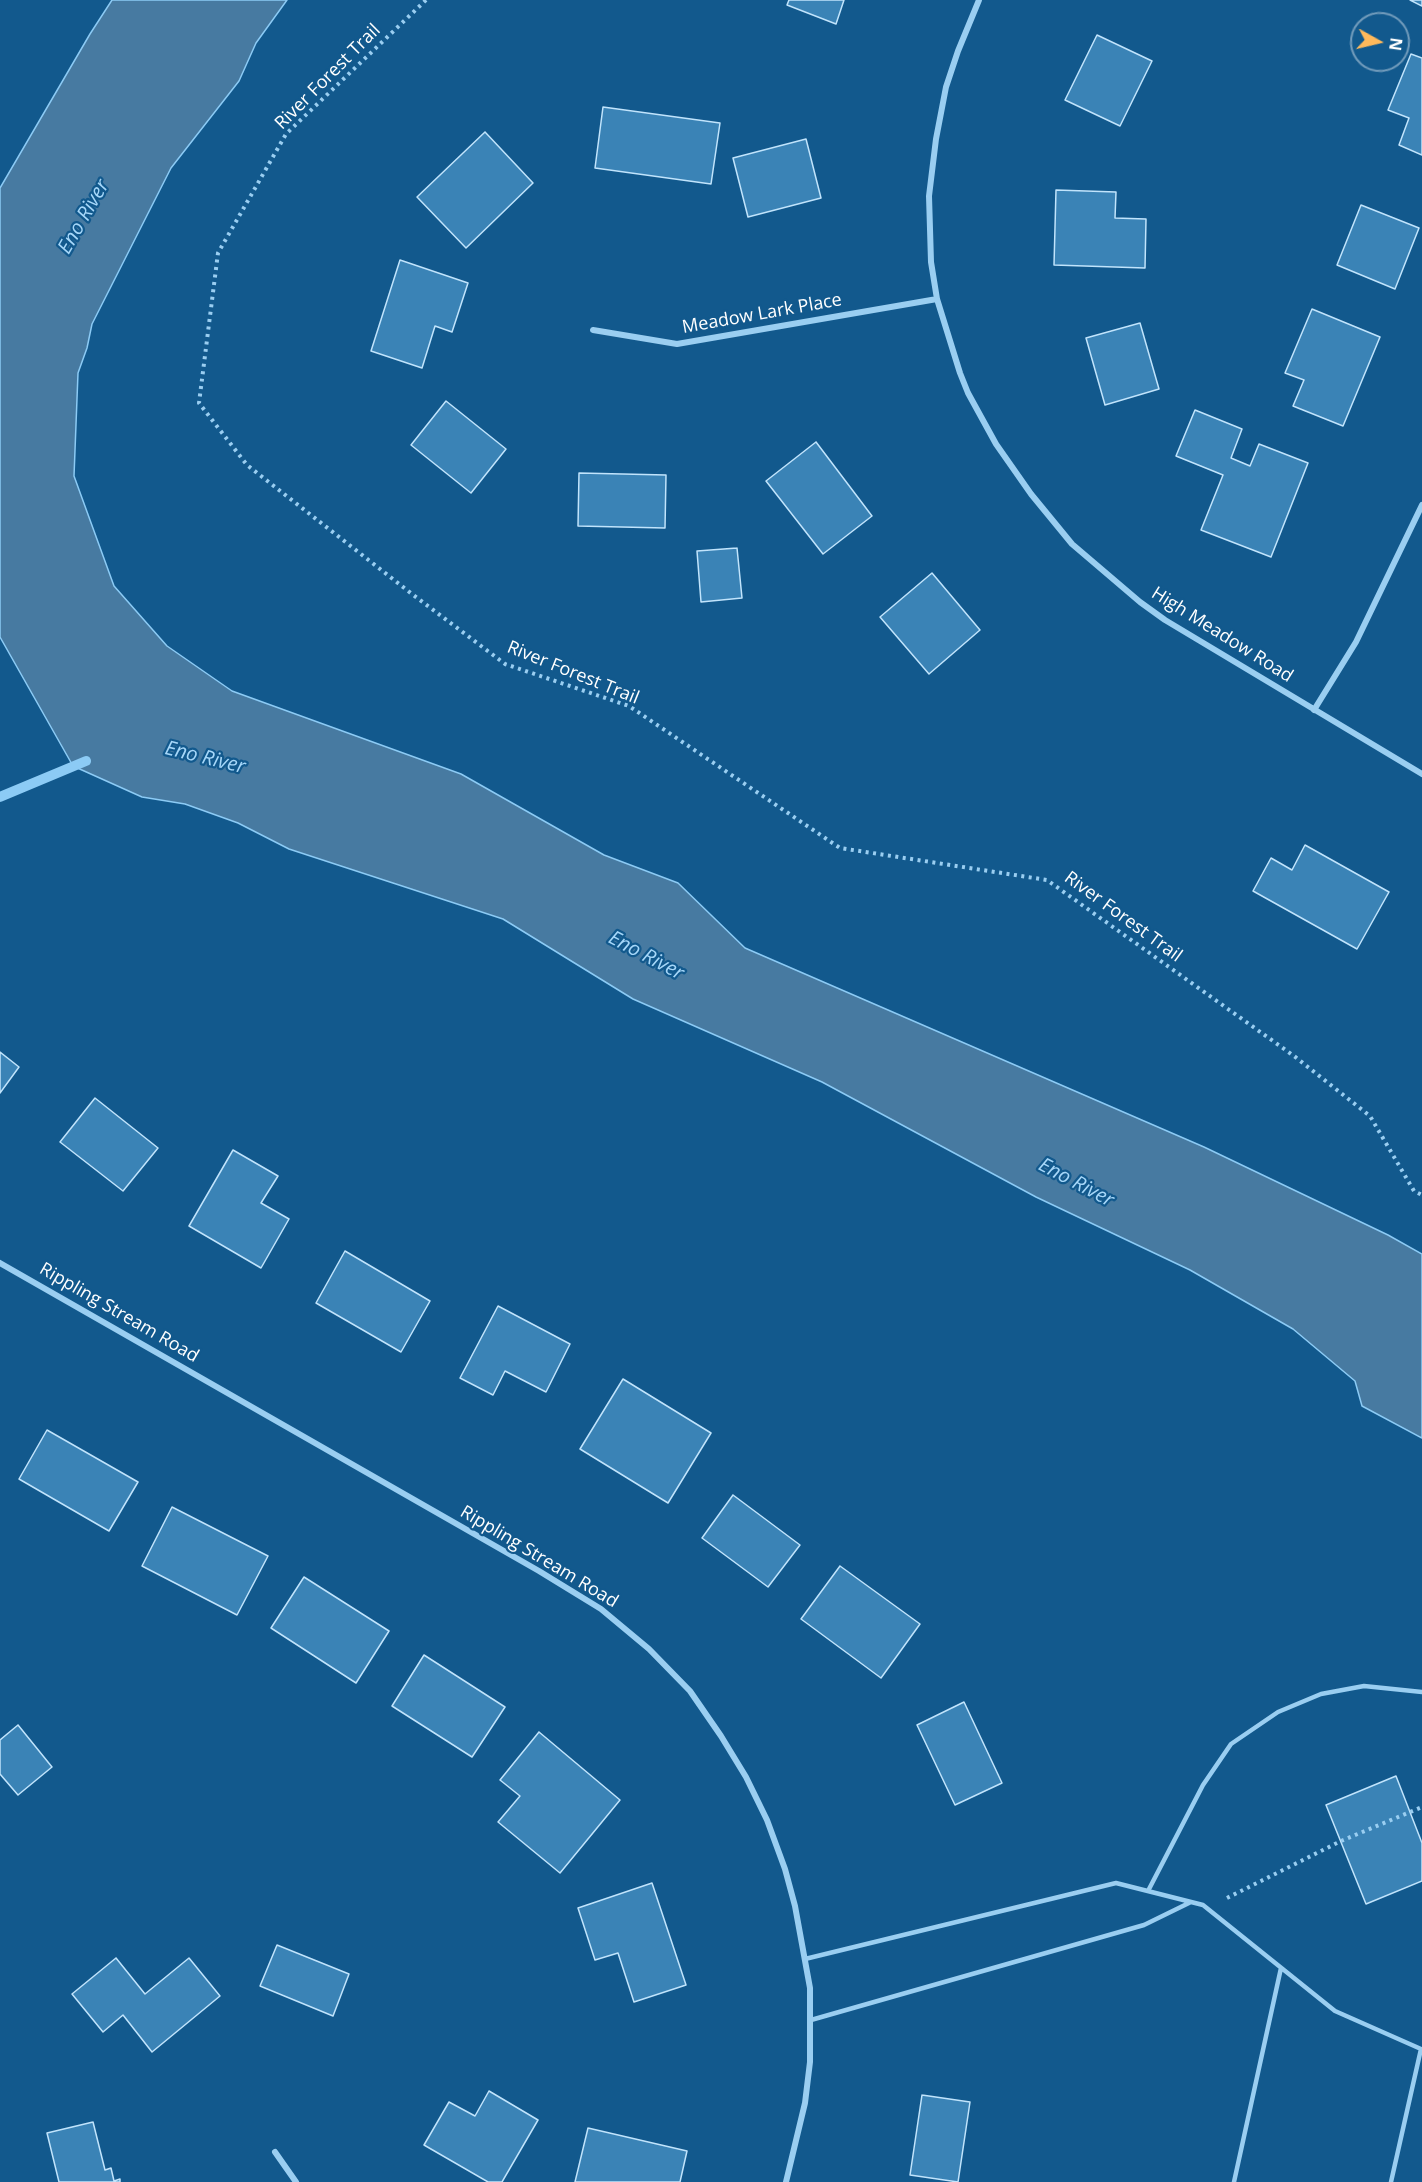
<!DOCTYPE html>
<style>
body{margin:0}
#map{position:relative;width:1422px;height:2182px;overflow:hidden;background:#12598d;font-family:"Open Sans",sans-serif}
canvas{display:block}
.north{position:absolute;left:1350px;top:12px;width:60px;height:60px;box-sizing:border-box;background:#12598d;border:2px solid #719bbb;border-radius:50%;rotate:98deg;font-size:16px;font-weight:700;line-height:24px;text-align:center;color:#fff}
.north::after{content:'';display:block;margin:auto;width:21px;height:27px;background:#ffb95b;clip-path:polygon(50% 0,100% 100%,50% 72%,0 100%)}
</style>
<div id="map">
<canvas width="1422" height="2182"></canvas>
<div class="north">N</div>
</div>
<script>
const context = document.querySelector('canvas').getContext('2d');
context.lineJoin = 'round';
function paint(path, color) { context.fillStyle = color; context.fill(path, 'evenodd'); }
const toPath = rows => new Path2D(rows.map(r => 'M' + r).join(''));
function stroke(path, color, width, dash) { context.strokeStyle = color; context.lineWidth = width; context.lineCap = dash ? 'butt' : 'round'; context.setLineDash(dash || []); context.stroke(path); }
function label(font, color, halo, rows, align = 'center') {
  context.font = font + ' "Open Sans",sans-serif'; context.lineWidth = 4.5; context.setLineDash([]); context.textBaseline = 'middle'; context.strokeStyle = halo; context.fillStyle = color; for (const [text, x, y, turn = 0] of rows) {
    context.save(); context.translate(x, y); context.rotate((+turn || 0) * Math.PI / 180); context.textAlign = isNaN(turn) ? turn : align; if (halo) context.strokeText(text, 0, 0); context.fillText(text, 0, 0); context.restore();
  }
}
const water = toPath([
 [112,0,287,0,256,43,239,81,171,168,92,324,87,348,78,373,74,476,114,586,167,646,232,691,461,774,604,855,678,883,745,948,1204,1147,1388,1235,1422,1254,1422,1438,1362,1406,1355,1381,1293,1329,1190,1270,1036,1197,822,1082,633,999,503,919,289,849,238,823,185,804,142,797,73,766,0,637,0,188,90,34,112,0]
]);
paint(water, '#477aa1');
stroke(water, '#8ccbf5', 1.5);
stroke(toPath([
 [0,797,86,761]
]), '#8ccbf5', 10);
const building = toPath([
 [789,0,844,0,836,24,787,5,789,0],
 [1410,0,1422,0,1422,6,1410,0],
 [1097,35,1152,61,1120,126,1065,100,1097,35],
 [1411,54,1422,58,1422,155,1399,145,1409,118,1388,110,1411,54],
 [603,107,720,123,711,184,595,168,603,107],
 [485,132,533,183,466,248,417,197,485,132],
 [806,139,821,198,748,217,733,158,806,139],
 [1056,190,1116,192,1115,218,1146,219,1145,268,1054,265,1056,190],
 [1361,205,1419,228,1395,289,1337,265,1361,205],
 [400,260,468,283,452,332,435,326,422,368,371,351,400,260],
 [1312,309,1380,337,1343,426,1293,406,1304,380,1285,373,1312,309],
 [1140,323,1159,389,1105,405,1086,338,1140,323],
 [446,401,506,449,471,493,411,445,446,401],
 [1195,410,1242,429,1231,458,1250,466,1259,444,1308,463,1271,557,1201,530,1223,475,1176,456,1195,410],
 [816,442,872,516,823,554,766,481,816,442],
 [579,473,666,475,665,528,578,526,579,473],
 [737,548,742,598,701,602,697,551,737,548],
 [932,573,980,630,929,674,880,617,932,573],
 [1305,845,1389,892,1357,949,1253,891,1271,858,1292,870,1305,845],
 [0,1052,19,1067,0,1093,0,1052],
 [95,1098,158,1148,123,1191,60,1142,95,1098],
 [233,1150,278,1176,261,1203,289,1219,261,1268,189,1226,233,1150],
 [345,1251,430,1301,401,1352,316,1303,345,1251],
 [498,1306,570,1344,546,1392,505,1371,493,1395,460,1378,498,1306],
 [623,1379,711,1433,668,1503,580,1449,623,1379],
 [47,1430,138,1482,109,1531,19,1479,47,1430],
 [733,1495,800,1545,768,1587,702,1538,733,1495],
 [172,1507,268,1556,237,1615,142,1566,172,1507],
 [840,1566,920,1624,881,1678,801,1619,840,1566],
 [304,1577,389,1631,356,1683,271,1628,304,1577],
 [424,1655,505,1707,472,1757,392,1706,424,1655],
 [964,1702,1002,1783,955,1805,917,1725,964,1702],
 [18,1725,52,1767,18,1795,0,1774,0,1740,18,1725],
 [539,1732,620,1800,560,1873,498,1822,520,1796,500,1780,539,1732],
 [1396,1776,1422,1843,1422,1881,1366,1904,1326,1805,1396,1776],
 [652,1883,686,1985,634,2002,618,1953,595,1960,578,1908,652,1883],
 [277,1945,349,1974,333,2016,260,1986,277,1945],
 [116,1958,145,1994,189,1958,220,1996,152,2052,123,2015,103,2032,72,1994,116,1958],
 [489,2091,538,2120,502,2182,488,2182,424,2145,449,2102,475,2116,489,2091],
 [922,2095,970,2102,958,2182,910,2175,922,2095],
 [93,2122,105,2170,111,2168,114,2181,120,2179,120,2182,59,2182,47,2133,93,2122],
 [588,2128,687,2151,680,2182,575,2182,588,2128]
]);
paint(building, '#3a83b6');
stroke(building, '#c1e4fc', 1.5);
stroke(toPath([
 [426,0,286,134,218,253,199,403,247,465,412,594,505,664,629,706,840,848,1047,880,1294,1056,1370,1116,1414,1191,1422,1195],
 [1227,1898,1341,1841,1422,1807]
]), '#9acef1', 4, [3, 4.5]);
stroke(toPath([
 [1148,1891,1203,1785,1231,1744,1278,1712,1321,1694,1364,1686,1422,1692],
 [805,1959,1116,1883,1203,1905,1335,2011,1421,2049,1391,2182],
 [811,2020,1144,1925,1191,1902],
 [1234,2182,1281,1968]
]), '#9acef1', 4.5);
stroke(toPath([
 [979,0,958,51,946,87,936,139,929,196,931,262,937,299,960,373,968,393,996,444,1031,494,1072,544,1140,602,1165,620,1422,774],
 [593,330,677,344,937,299],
 [1314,710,1356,642,1422,505],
 [0,1263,539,1571,601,1609,649,1649,690,1691,721,1736,746,1777,767,1820,785,1869,795,1906,810,1988,810,2062,805,2103,786,2182],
 [275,2152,296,2182]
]), '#9acef1', 6);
label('18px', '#fff', '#12598d', [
 ["River Forest Trail",328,77,-45],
 ["Meadow Lark Place",762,314,-10],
 ["High Meadow Road",1222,635,32],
 ["River Forest Trail",573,673,22],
 ["River Forest Trail",1123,917,36],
 ["Rippling Stream Road",119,1313,30],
 ["Rippling Stream Road",539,1557,31]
]);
label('italic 20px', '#a6d7f9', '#12598d', [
 ["Eno River",84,217,-60],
 ["Eno River",205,758,14],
 ["Eno River",646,956,28],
 ["Eno River",1076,1183,28]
]);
</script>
